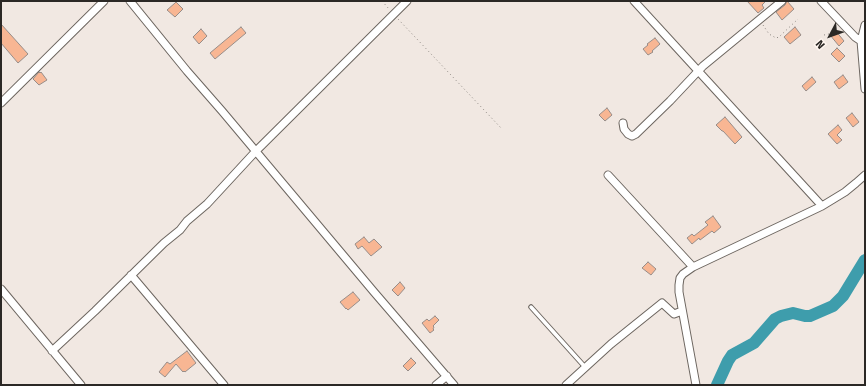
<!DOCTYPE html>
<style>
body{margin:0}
#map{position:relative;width:866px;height:386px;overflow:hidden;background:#f1e8e2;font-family:"Fira Sans",sans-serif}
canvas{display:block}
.frame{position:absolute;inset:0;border:2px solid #2b2825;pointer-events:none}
.north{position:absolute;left:810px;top:16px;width:40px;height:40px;-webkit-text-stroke:3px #fef5ef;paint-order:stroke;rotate:229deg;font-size:11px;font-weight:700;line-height:16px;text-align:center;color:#2b2825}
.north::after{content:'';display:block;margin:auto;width:14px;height:18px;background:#2b2825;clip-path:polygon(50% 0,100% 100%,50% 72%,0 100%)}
</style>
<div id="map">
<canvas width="866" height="386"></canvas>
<div class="frame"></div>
<div class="north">N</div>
</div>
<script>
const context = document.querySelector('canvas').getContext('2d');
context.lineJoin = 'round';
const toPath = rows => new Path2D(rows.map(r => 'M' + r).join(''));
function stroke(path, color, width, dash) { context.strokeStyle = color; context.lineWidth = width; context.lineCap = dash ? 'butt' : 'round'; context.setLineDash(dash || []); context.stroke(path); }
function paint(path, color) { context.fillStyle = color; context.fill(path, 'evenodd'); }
stroke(toPath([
 [717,385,728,361,732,355,754,343,775,319,781,316,793,313,805,316,810,316,833,306,843,296,865,260]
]), '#3e9dac', 12);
const building = toPath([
 [747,1,766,1,762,5,764,8,758,13,747,1],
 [787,1,794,9,782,20,776,12,785,5,787,1],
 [176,2,183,9,175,17,167,10,175,3,176,2],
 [1,24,28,54,18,63,1,43,1,24],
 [241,27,246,33,215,59,210,53,241,27],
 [795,27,801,35,790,44,784,37,795,27],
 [201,29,207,36,199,44,193,37,201,29],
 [835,30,844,41,839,46,830,35,835,30],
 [655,38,660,44,652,51,653,52,648,55,643,49,648,45,647,44,655,38],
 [837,48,845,56,839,62,831,54,837,48],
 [39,72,40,73,41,72,47,80,39,85,33,79,39,72],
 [843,75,848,82,839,89,834,82,843,75],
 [812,77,816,82,806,91,802,86,812,77],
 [607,108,612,115,605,121,599,115,607,108],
 [852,113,859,122,853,127,846,118,852,113],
 [725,117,742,137,735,144,723,131,722,131,716,125,725,117],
 [838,125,842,130,837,135,842,140,837,144,828,134,838,125],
 [713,216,721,227,714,233,712,231,700,240,699,238,692,244,687,238,692,234,694,236,708,225,705,222,713,216],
 [364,237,369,243,374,239,382,247,371,256,362,246,358,249,355,244,364,237],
 [648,262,656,269,651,275,642,268,648,262],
 [400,282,405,288,398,296,392,290,400,282],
 [353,292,360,300,348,310,346,308,346,309,340,302,353,292],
 [435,316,439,320,433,326,434,327,433,329,434,330,430,333,422,323,427,319,429,321,435,316],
 [187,351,196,363,185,372,184,371,183,372,176,364,165,377,159,372,167,362,170,364,187,351],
 [411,358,416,363,408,371,403,366,411,358]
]);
paint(building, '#f8b693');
stroke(building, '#978d89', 1);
const service = toPath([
 [531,307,585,367]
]);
const minor = toPath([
 [130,1,187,71,222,111,374,292,454,385],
 [634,1,822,206],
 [821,1,855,37,861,41],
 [865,25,861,41,865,89],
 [1,103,104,1],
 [623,123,624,129,628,134,632,136,636,134,670,101,703,66,782,1],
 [608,175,693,267],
 [131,275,224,385],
 [1,289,81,385],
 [52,351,95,311,164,243,180,230,187,221,207,204,256,151,407,1],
 [436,385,447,376],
 [566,385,611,344,662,303,674,314,682,311],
 [696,385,679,292,679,285,680,278,683,274,693,267,822,206,845,192,856,183,865,175]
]);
stroke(service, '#6c655f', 5.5);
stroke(minor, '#6c655f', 9);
stroke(toPath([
 [382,1,389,9],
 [398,19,502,129],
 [763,25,769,34,776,38,779,37,798,19],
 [824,35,829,34,837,28]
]), '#8a847f', 1, [1, 3]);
stroke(service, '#fff', 3.5);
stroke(minor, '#fff', 7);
</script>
